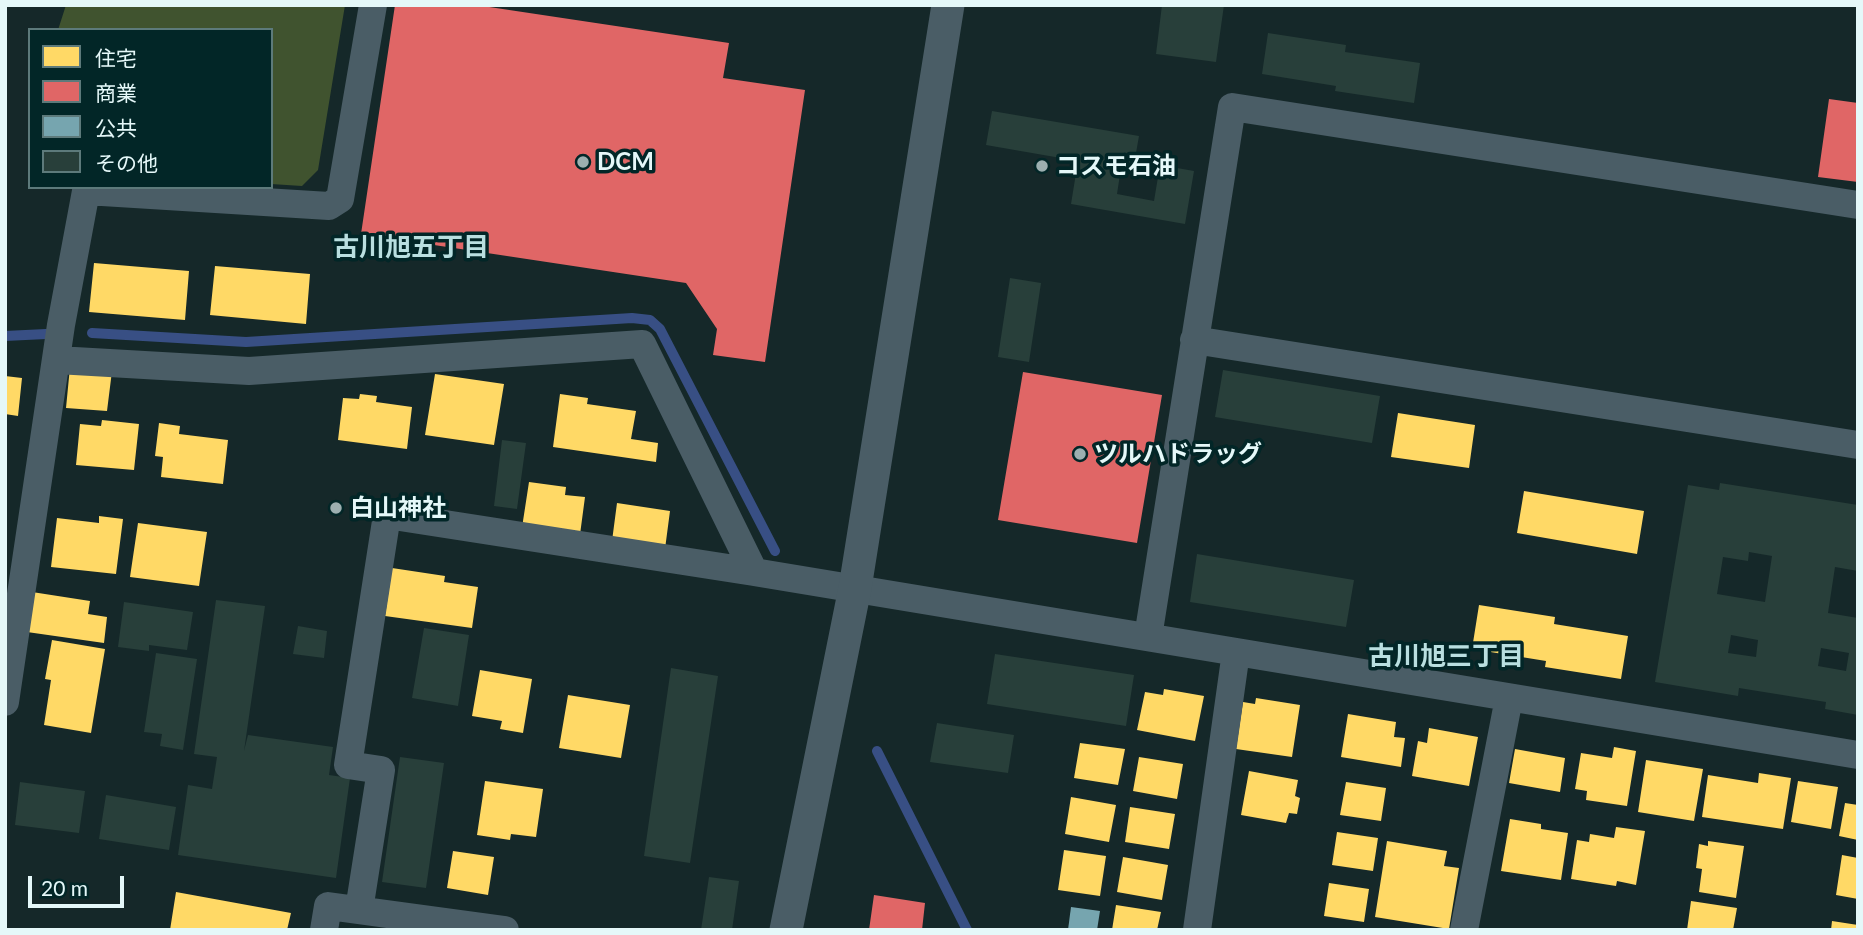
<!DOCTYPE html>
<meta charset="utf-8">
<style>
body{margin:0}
#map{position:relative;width:1863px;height:935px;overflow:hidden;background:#152829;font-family:Lato,"Noto Sans JP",sans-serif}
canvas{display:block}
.frame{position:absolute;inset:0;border:7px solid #e5f8f9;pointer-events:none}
.legend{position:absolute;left:28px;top:28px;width:245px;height:161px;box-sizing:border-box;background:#022627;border:2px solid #5d7a7b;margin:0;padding:9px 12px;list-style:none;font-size:21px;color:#e5f8f9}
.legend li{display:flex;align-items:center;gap:14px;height:35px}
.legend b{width:35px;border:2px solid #5d7a7b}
.scale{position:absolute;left:28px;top:876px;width:96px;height:32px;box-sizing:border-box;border:4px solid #e5f8f9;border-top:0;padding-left:9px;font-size:21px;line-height:24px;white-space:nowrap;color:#e5f8f9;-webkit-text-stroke:5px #022627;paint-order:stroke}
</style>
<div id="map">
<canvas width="1863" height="935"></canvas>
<div class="frame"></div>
<ul class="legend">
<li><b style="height:19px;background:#ffd966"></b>住宅</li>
<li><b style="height:19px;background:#e06666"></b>商業</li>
<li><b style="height:19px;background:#76a5af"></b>公共</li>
<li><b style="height:19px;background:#283f3a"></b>その他</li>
</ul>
<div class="scale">20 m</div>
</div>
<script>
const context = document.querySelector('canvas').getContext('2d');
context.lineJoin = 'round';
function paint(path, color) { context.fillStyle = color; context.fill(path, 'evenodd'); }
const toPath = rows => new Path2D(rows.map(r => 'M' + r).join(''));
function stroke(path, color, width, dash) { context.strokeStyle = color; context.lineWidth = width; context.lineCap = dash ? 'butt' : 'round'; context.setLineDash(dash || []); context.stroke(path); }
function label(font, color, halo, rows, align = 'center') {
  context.font = font + ' Lato,"Noto Sans JP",sans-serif'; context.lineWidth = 7; context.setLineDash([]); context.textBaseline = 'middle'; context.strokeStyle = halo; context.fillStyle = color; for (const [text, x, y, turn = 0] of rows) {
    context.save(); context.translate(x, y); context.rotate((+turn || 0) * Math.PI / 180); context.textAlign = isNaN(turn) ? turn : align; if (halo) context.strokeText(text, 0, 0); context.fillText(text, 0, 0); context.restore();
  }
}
paint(toPath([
 [66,5,345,5,318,170,302,186,271,184,271,30,58,30]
]), '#40532f');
paint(toPath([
 [94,263,189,271,185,320,89,312],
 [215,266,310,274,306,324,210,315],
 [70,367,112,371,107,411,66,408],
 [435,374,504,384,494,445,425,435],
 [5,376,22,378,18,416,5,414],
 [360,394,377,396,376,402,412,407,407,449,338,440,343,398,359,399],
 [560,394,588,398,587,404,636,411,631,439,658,443,656,462,553,447],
 [1398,413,1475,425,1469,468,1391,457],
 [102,420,139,424,134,470,76,465,80,424,101,426],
 [159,423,180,426,179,434,228,440,223,484,161,477,163,457,155,456],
 [529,482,566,487,565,495,585,497,579,542,521,534],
 [1524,491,1644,511,1637,554,1517,533],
 [617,503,670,511,665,549,612,541],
 [99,516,123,519,116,574,51,567,57,518,99,523],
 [138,523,207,532,199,586,130,577],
 [392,568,445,576,444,582,478,587,472,628,385,616],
 [32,592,90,601,88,614,107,617,104,643,27,632],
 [1479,605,1555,617,1554,624,1628,636,1621,679,1545,667,1546,661,1472,649],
 [52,640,105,649,91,733,44,725,51,680,45,679],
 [480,670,532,679,523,733,500,729,502,721,472,716],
 [1164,689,1204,696,1195,741,1137,730,1145,692,1163,695],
 [568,695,630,705,621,758,559,748],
 [1256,698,1300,705,1292,757,1236,749,1243,702,1255,704],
 [1348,714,1396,722,1394,737,1405,738,1401,767,1341,757],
 [1429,728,1478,737,1469,786,1412,776,1418,741,1427,743],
 [1080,743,1125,749,1118,785,1074,778],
 [1614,747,1636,751,1627,806,1586,800,1587,791,1575,789,1581,753,1612,758],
 [1515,749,1565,758,1560,792,1509,783],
 [1139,757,1183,764,1177,799,1133,791],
 [1646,760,1703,769,1694,821,1638,812],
 [1249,771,1298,780,1295,796,1300,798,1297,814,1289,813,1286,823,1241,815],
 [1759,773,1791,778,1783,829,1702,817,1708,775,1758,783],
 [485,781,543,789,536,837,511,834,510,840,477,835],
 [1798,781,1838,787,1831,829,1791,822],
 [1346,782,1386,788,1381,821,1340,815],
 [1071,797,1116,805,1109,842,1065,834],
 [1845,803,1858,805,1858,840,1839,836],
 [1130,807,1175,814,1169,849,1125,842],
 [1510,819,1541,824,1541,829,1568,833,1561,880,1501,871],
 [1616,827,1645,831,1636,885,1617,881,1616,886,1571,879,1577,840,1589,842,1590,834,1614,838],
 [1337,832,1378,838,1373,871,1332,865],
 [1387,841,1447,851,1444,866,1459,868,1449,929,1375,917],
 [1708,841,1744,846,1736,898,1699,892,1702,869,1696,868,1699,844,1708,846],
 [1064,850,1106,856,1100,896,1058,890],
 [453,851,494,857,488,895,447,888],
 [1842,855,1858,858,1858,899,1836,895],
 [1123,857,1168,865,1162,900,1117,892],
 [1329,883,1369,889,1364,922,1324,916],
 [176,892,291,913,287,930,170,930],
 [1691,901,1737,908,1733,930,1687,930],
 [1116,905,1161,912,1157,930,1112,930],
 [1832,921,1858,925,1858,930,1831,930]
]), '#ffd966');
paint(toPath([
 [395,5,476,5,729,43,723,78,805,90,765,362,713,355,717,329,686,283,361,234],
 [1829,99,1858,103,1858,182,1818,177],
 [1023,372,1162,395,1137,543,998,520],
 [874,895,925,903,922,930,869,930]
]), '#e06666');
paint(toPath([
 [1071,907,1100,911,1097,930,1068,930]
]), '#76a5af');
stroke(toPath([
 [92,333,246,342,632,318,650,320,660,329,775,551],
 [5,336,46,334],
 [877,751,967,930]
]), '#384f84', 10);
paint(toPath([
 [1162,5,1224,5,1216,62,1156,54],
 [1268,33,1346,45,1345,52,1420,63,1414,103,1335,91,1336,86,1262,74],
 [992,111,1139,136,1133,170,1121,168,1117,194,1154,201,1160,165,1194,171,1185,224,1071,204,1078,161,986,145],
 [1010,278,1041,283,1029,362,998,357],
 [1223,370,1380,396,1372,443,1215,417],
 [502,440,526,443,517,509,494,506],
 [1720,483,1858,505,1858,571,1835,567,1828,613,1858,618,1858,715,1825,709,1826,702,1739,688,1738,696,1655,682,1688,485,1719,490],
 [1749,552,1772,556,1765,602,1717,594,1723,557,1748,561],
 [1731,635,1758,640,1756,657,1728,653],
 [1821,648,1849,653,1846,671,1818,666],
 [1197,554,1354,580,1346,627,1190,602],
 [216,600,265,606,244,751,248,735,333,747,329,775,350,778,336,878,178,855,188,785,212,789,217,757,194,754],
 [124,602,193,612,187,650,149,645,149,651,118,647],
 [298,626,327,631,324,658,293,654],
 [424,628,469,635,458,706,412,698],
 [156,653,197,659,183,750,160,746,162,734,144,732],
 [995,654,1134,675,1126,726,987,704],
 [671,668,718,676,690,863,644,856],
 [937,723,1014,735,1008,773,930,762],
 [400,757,444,763,426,888,382,882],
 [20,782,85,791,79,833,15,825],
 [106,795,176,807,169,850,99,839],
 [709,877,739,881,732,930,701,930]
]), '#283f3a');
stroke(toPath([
 [1194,340,1858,445],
 [57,360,249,371,642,344,754,572,1858,755],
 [1148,637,1232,107,1858,205],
 [5,702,61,325,86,191,329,206,340,199,373,5],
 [359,910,381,770,348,765,387,515,754,572],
 [324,930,328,906,505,930],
 [1197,930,1236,652],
 [1464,930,1509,698]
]), '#4a5d66', 28);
stroke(toPath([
 [786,930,855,588,948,5]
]), '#4a5d66', 33);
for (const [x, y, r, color] of [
 [583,162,7,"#9cafb0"],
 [1042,166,7,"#9cafb0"],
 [1080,454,7,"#9cafb0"],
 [336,508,7,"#9cafb0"]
]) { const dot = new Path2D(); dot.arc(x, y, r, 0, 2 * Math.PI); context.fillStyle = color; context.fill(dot); stroke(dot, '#022627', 2.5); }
label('bold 24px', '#e5f8f9', '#022627', [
 ["DCM",597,162],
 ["コスモ石油",1056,166],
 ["ツルハドラッグ",1094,454],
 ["白山神社",350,508]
], 'left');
label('bold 26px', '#b9dfe0', '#022627', [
 ["古川旭五丁目",411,248],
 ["古川旭三丁目",1446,657]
]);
</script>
